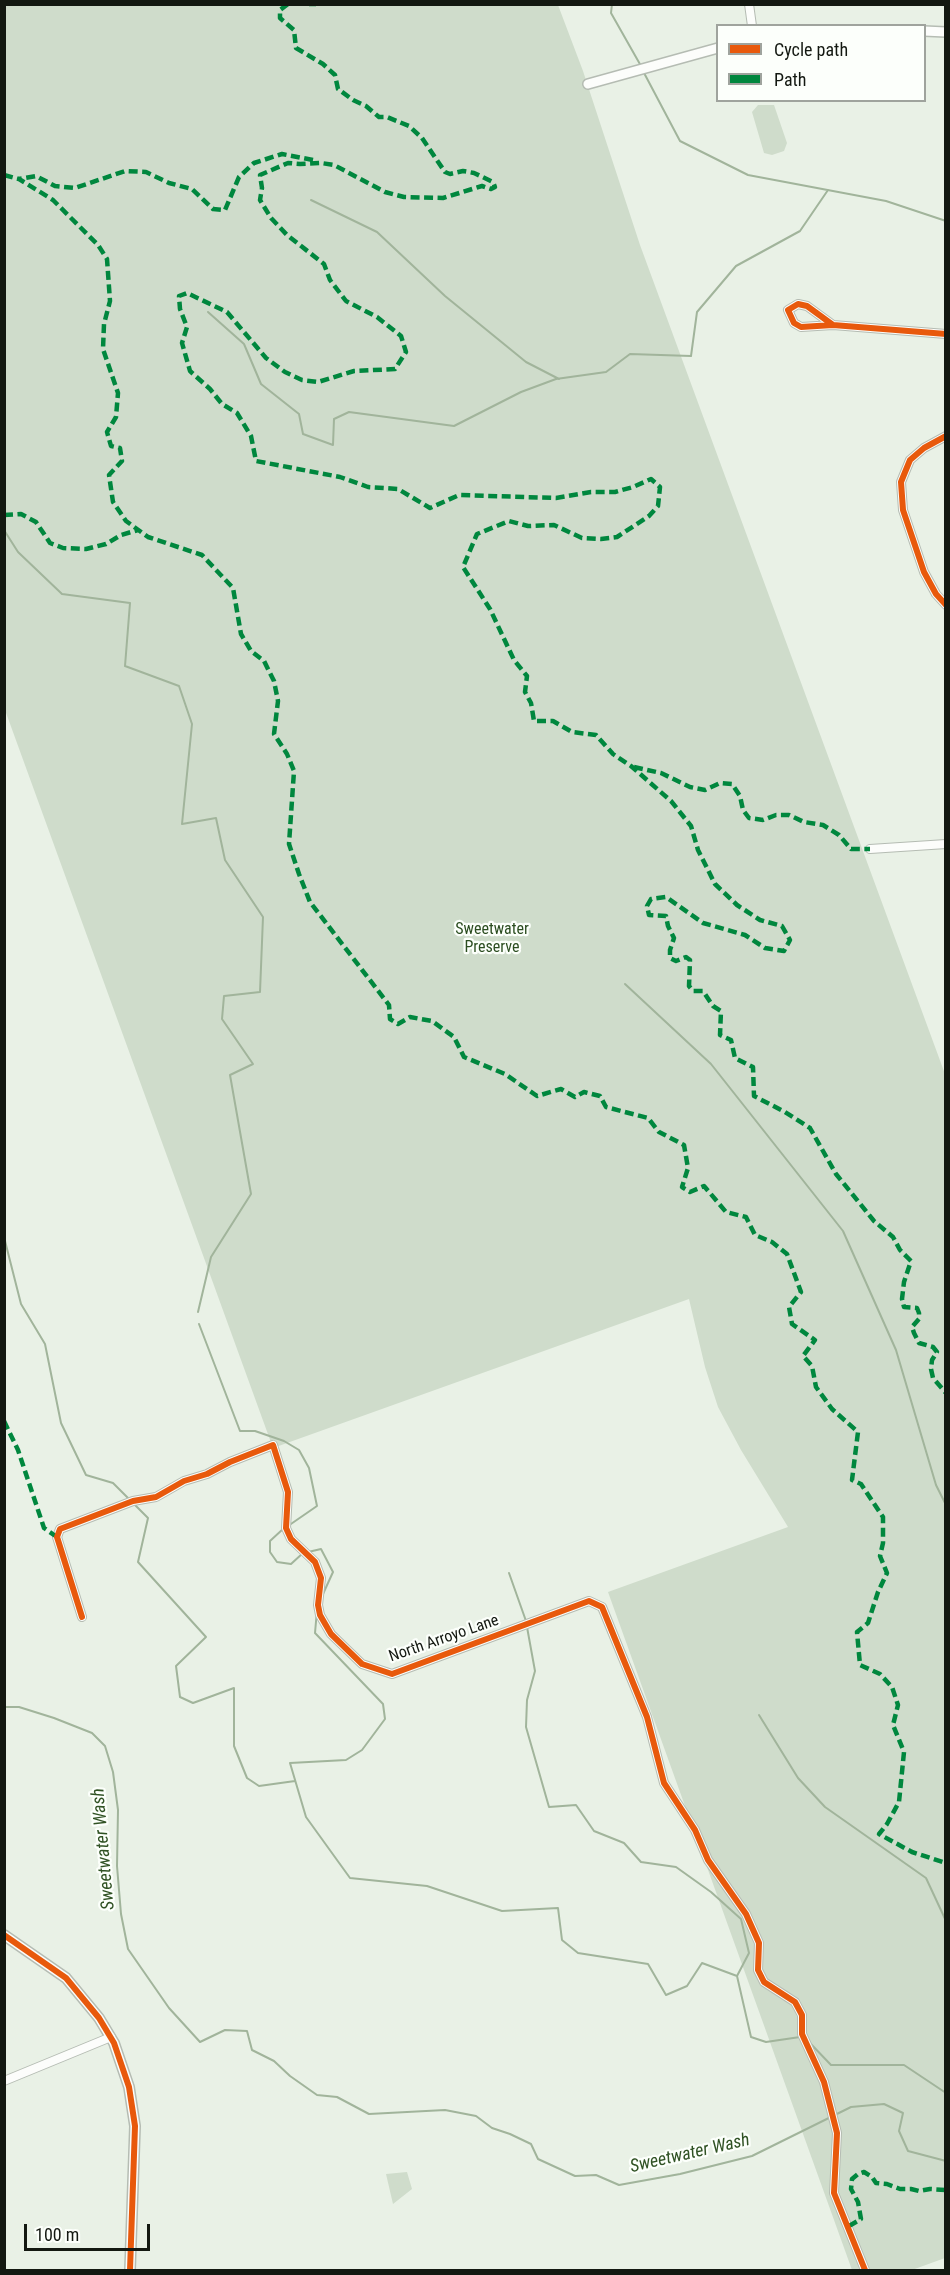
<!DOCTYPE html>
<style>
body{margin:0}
#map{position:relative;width:950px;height:2275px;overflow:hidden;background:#e9f1e6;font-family:"Roboto Condensed",sans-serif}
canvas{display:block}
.frame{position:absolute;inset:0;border:6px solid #131811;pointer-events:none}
.legend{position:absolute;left:716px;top:24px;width:210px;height:78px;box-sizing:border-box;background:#fcfffb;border:2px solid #9fa39d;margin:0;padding:8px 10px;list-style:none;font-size:18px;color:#131811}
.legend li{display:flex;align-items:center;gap:12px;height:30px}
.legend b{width:30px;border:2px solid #9fa39d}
.scale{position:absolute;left:24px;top:2224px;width:126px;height:27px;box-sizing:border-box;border:3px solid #131811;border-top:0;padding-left:8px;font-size:18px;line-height:21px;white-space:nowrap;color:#131811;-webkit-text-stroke:4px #fcfffb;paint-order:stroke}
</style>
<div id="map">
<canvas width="950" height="2275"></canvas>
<div class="frame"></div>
<ul class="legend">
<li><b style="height:8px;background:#e8590c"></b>Cycle path</li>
<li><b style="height:8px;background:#00873e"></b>Path</li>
</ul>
<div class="scale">100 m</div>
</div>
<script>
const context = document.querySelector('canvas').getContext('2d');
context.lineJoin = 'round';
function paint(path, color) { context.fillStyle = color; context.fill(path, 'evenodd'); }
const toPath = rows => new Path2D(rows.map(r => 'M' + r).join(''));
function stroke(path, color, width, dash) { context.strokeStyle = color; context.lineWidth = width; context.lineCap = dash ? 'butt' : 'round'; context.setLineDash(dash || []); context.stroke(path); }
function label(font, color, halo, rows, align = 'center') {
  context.font = font + ' "Roboto Condensed",sans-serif'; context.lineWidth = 4.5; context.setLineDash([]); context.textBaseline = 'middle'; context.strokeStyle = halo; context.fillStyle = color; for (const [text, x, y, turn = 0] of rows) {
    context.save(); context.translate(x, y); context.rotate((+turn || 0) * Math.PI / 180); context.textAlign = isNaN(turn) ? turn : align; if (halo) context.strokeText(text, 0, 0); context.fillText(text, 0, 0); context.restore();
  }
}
paint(toPath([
 [5,5,558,5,583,71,640,245,945,1074,945,2258,912,2270,852,2270,608,1592,788,1527,741,1450,718,1407,705,1367,689,1299,273,1448,5,710],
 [758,105,774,105,787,143,784,151,772,155,764,153,752,112],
 [407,2172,412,2189,393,2204,386,2174]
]), '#cfdccb');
stroke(toPath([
 [612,4,611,13,641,66],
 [643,71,680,141,748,175,886,201,946,221],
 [311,200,377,232,445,296,526,362,559,379],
 [208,312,244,344,261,384,299,414,303,434,333,445,334,419,349,412,454,426,521,392,556,379,606,372,630,354,691,356,697,312,736,266,800,231,828,190],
 [4,530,18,552,62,594,130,603,125,666,179,686,192,724,182,824,216,818,225,860,263,917,260,992,224,996,222,1019,253,1064,230,1075,251,1194,211,1257,198,1312],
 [625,984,711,1064,843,1231,896,1350,936,1485,946,1505],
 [4,1237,21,1304,45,1344,61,1423,86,1475,113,1483,130,1500],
 [199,1324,240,1431,255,1431,284,1441,299,1450,309,1468,317,1506,288,1526],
 [134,1504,148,1518,138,1562,206,1637,176,1666,180,1697,193,1703,234,1688,234,1746,247,1778,259,1786,295,1781],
 [283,1529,270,1541,270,1552,277,1562,291,1564,303,1553],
 [308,1552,321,1549,333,1572,323,1594],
 [509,1573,526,1621],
 [317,1610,315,1633,383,1704,385,1719,362,1750,346,1760,290,1763,306,1817,350,1878,427,1886,502,1911,558,1908,562,1940,578,1953,648,1964,666,1995,687,1986,702,1963,737,1976,751,2037,766,2042,800,2037],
 [527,1627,535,1671,527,1700,526,1727,549,1807,576,1805,594,1831,624,1843,641,1862,676,1867,711,1892,741,1919,749,1953,737,1976],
 [4,1707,19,1707,54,1718,92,1733,105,1746,113,1772,118,1810,117,1866,121,1914,128,1949,169,2008,200,2042,225,2030,247,2031,252,2050,274,2061,290,2076,317,2095,337,2097,369,2114,445,2110,476,2116,492,2128,510,2134,531,2144,538,2159,575,2176,596,2175,619,2185,680,2174,752,2156,851,2107,884,2104,903,2113,899,2131,908,2151,946,2161],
 [759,1715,798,1778,825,1807,926,1878,946,1921],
 [809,2042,831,2065,904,2065,946,2093]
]), '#a1b49b', 2);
const minor = toPath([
 [749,4,752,26],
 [833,325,807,306,798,304,788,310,794,323,801,327,833,325,946,334],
 [946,436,924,448,910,460,901,482,903,510,924,572,936,594,946,605],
 [870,849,946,844],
 [82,1617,57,1537,60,1529,133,1501,156,1497,184,1481,207,1474,230,1462,273,1445,288,1492,286,1528,291,1539,315,1562,321,1578,318,1605,320,1615,331,1634,362,1664,392,1674,589,1601,602,1607,647,1717,664,1783,695,1830,708,1860,746,1914,759,1943,758,1970,764,1982,795,2002,802,2015,802,2034,824,2082,837,2133,834,2193,865,2270],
 [4,2081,111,2037]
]);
const tertiary = toPath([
 [924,31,946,32],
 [588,84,718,48],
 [4,1935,66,1978,99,2018,114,2043,129,2087,135,2126,130,2270]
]);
stroke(minor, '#b5bcb3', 10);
stroke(tertiary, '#b5bcb3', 12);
stroke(minor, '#fcfdfb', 8);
stroke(tertiary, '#fcfdfb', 9);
stroke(toPath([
 [288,4,280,10,280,18,294,30,296,48,323,64,335,75,338,89,353,100,366,106,379,117,387,117,409,126,422,138,445,172,450,174,463,171,474,173,493,182,495,187,491,189,482,186,443,198,404,197,385,192,334,165,321,163,300,164,288,163,260,175,262,188,260,200,271,218,287,235,324,264,330,280,346,301,377,317,401,336,406,352,395,369,354,371,318,382,302,380,285,372,266,358,227,312,187,293,179,296,180,309,187,327,182,343,190,371,210,389,222,404,237,413,251,436,256,461,340,477,368,487,398,489,430,508,459,495,556,498,591,492,615,492,633,487,651,479,660,487,658,506,649,516,617,537,601,539,582,538,554,525,528,526,509,521,477,534,463,567,490,609,514,660,527,676,525,692,531,703,534,721,553,721,572,732,596,735,613,754,631,766,671,801,691,826,698,850,715,884,737,905,760,920,782,926,790,940,784,951,765,948,745,935,703,923,666,897,651,899,647,906,649,915,666,916,668,926,674,938,670,950,670,958,676,961,686,957,690,960,689,986,693,991,703,991,713,1006,721,1011,720,1035,731,1040,735,1058,753,1067,754,1096,785,1112,810,1128,836,1174,874,1221,893,1237,900,1250,911,1261,904,1282,902,1299,904,1307,917,1308,919,1313,919,1319,912,1327,914,1333,919,1343,933,1347,937,1352,932,1360,931,1369,933,1378,946,1393],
 [309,4,316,4],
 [313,160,282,154,254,163,239,177,225,210,213,209,192,189,169,183,146,172,125,171,75,188,55,186,36,176,19,179,53,200,98,245,107,259,110,301,104,324,103,349,118,393,116,417,107,432,111,446,120,448,122,461,109,475,113,502,126,521,148,537,202,555,233,588,241,634,251,651,264,661,274,681,278,701,274,734,287,754,294,771,289,844,299,874,310,902,389,1005,390,1019,398,1024,410,1017,432,1021,454,1037,464,1057,505,1074,537,1096,561,1089,575,1097,584,1092,600,1096,606,1107,648,1118,659,1132,684,1145,688,1168,682,1187,690,1192,704,1186,726,1212,746,1217,755,1235,772,1242,787,1254,801,1292,789,1307,792,1324,815,1340,803,1356,812,1366,816,1387,832,1409,858,1432,852,1480,861,1484,883,1517,883,1543,880,1556,887,1573,878,1592,868,1623,857,1632,860,1665,880,1674,892,1687,898,1705,893,1725,904,1752,899,1802,887,1824,879,1834,912,1852,946,1863],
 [4,175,19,179],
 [4,515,21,514,36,522,50,543,63,548,86,549,106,544,121,535,138,530],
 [634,767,661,773,690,787,705,790,720,783,732,784,740,796,743,810,749,818,763,820,776,815,789,815,804,822,823,825,839,835,851,849,870,849],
 [4,1421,18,1450,44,1528,57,1537],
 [849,2226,861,2219,858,2202,851,2189,852,2179,858,2174,864,2172,872,2177,876,2183,887,2184,900,2189,911,2189,919,2191,930,2189,946,2190]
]), '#00873e', 4.5, [9, 4.5]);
stroke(toPath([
 [833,325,807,306,798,304,788,310,794,323,801,327,833,325,946,334],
 [946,436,924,448,910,460,901,482,903,510,924,572,936,594,946,605],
 [82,1617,57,1537,60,1529,133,1501,156,1497,184,1481,207,1474,230,1462,273,1445,288,1492,286,1528,291,1539,315,1562,321,1578,318,1605,320,1615,331,1634,362,1664,392,1674,589,1601,602,1607,647,1717,664,1783,695,1830,708,1860,746,1914,759,1943,758,1970,764,1982,795,2002,802,2015,802,2034,824,2082,837,2133,834,2193,865,2270],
 [4,1935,66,1978,99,2018,114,2043,129,2087,135,2126,130,2270]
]), '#e8590c', 6);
label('16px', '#2b4d20', '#fcfffb', [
 ["Sweetwater",492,930],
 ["Preserve",492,948]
]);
label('16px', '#131811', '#fcfffb', [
 ["North Arroyo Lane",444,1639,-19]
]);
label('italic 18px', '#305224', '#fcfffb', [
 ["Sweetwater Wash",104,1849,-95],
 ["Sweetwater Wash",690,2154,-13]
]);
</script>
